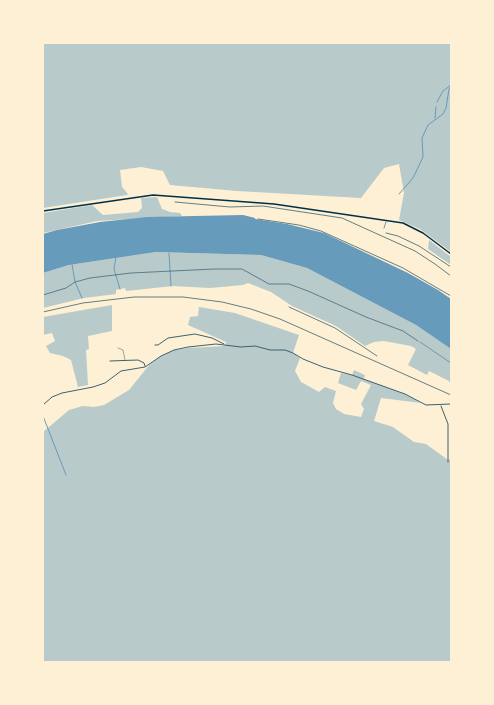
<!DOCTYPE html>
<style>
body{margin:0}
#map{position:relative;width:494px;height:705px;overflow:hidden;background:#fdf0d5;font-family:Manrope,sans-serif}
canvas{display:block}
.frame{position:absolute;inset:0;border:44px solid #fdf0d5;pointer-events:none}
</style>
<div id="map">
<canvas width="494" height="705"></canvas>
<div class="frame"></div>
</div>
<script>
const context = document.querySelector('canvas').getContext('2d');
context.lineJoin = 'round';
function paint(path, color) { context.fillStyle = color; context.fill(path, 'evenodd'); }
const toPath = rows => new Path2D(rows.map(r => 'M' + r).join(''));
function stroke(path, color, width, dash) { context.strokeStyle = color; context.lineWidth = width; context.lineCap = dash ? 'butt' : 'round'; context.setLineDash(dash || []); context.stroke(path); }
paint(toPath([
 [43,43,451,43,451,252,420,229,399,220,404,193,399,164,384,168,361,198,237,191,170,185,163,171,141,167,120,170,122,187,128,194,127,195,43,208],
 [157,197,162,209,170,212,180,213,182,216,97,221,43,233,43,213,92,205,103,215,138,212,142,208,141,198],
 [429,240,451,257,451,265,428,249],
 [156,252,261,255,307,268,416,325,451,349,451,385,449,381,429,371,427,375,408,365,416,349,411,346,384,341,374,342,365,346,336,326,292,306,271,292,248,283,243,285,210,288,173,286,126,291,125,288,116,290,116,294,84,298,43,308,43,273,69,265],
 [112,305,112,331,88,336,89,349,86,350,88,385,78,387,71,360,63,356,50,353,46,346,55,341,52,333,43,335,43,317],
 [199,307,235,313,299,335,293,353,300,358,295,371,301,382,319,392,325,387,336,391,333,403,336,409,344,414,361,417,364,409,361,404,371,385,361,381,356,390,338,383,341,373,352,375,354,370,365,375,364,379,405,394,421,403,381,398,374,421,393,427,414,442,426,444,448,460,451,459,451,662,43,662,43,432,69,410,83,406,94,407,104,405,129,390,150,364,161,356,174,350,188,348,225,346,226,342,188,325,190,317,198,316]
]), '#b9caca');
paint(toPath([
 [243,215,255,218,255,219,287,224,324,233,408,273,438,290,451,299,451,349,416,325,307,268,261,255,156,252,69,265,43,273,43,234,57,230,100,222,147,217]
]), '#669bbc');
stroke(toPath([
 [437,102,443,91,451,85],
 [435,118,436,107],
 [399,194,413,178,423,157,422,138,428,125,443,114,446,108,449,89,451,86],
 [384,228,386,222],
 [169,253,171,286],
 [116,257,114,269,120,289],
 [72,264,75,282,82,298],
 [43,416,66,475]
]), '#669bbc', 1);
stroke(toPath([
 [43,295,66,288,75,282,90,278,131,273,214,269,242,269,269,284,289,284,308,291,366,317,403,331,418,341]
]), '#003049', 0.5);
stroke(toPath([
 [420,342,451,363],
 [118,348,123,350,125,360]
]), '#3f606c', 0.5);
stroke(toPath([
 [155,345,158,345,168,338,195,334,212,338,224,344],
 [110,361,138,360,144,363,145,366],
 [43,405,52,397,62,393,93,387,105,383,121,371,145,367,161,356,174,350,188,347,216,344,241,347,255,346,270,350,285,350,293,353,303,359,323,367,352,375,405,394,426,405,451,404],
 [441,406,448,424,448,462]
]), '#3f606c', 1);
stroke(toPath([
 [43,211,153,195,274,204,403,223,423,233,451,254]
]), '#003049', 1.5);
stroke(toPath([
 [175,202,230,207,263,206,342,218,415,251,435,264,451,276],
 [258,219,299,225,321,231,403,268,451,296],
 [386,233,398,236,419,246,451,267],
 [289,307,335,328,377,356],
 [43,312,83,303,134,297,183,297,222,302,251,309,280,319,451,395]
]), '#657d81', 1);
</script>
